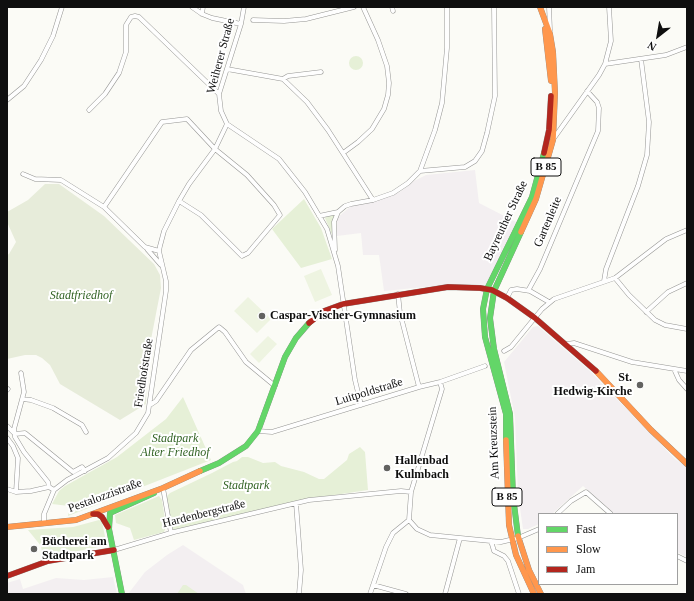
<!DOCTYPE html>
<meta charset="utf-8">
<style>
body{margin:0}
#map{position:relative;width:694px;height:601px;overflow:hidden;background:#fbfbf6;font-family:Georgia,serif}
canvas{display:block}
.frame{position:absolute;inset:0;border:8px solid #0f0f0f;pointer-events:none}
.legend{position:absolute;left:538px;top:513px;width:140px;height:72px;box-sizing:border-box;background:#fff;border:1px solid #9f9f9f;margin:0;padding:5px 7px;list-style:none;font-size:12px;color:#0f0f0f}
.legend li{display:flex;align-items:center;gap:8px;height:20px}
.legend b{width:20px;border:1px solid #9f9f9f}
.north{position:absolute;left:638px;top:16px;width:40px;height:40px;-webkit-text-stroke:3px #fff;paint-order:stroke;rotate:211deg;font-size:11px;font-weight:700;line-height:16px;text-align:center;color:#0f0f0f}
.north::after{content:'';display:block;margin:auto;width:14px;height:18px;background:#0f0f0f;clip-path:polygon(50% 0,100% 100%,50% 72%,0 100%)}
</style>
<div id="map">
<canvas width="694" height="601"></canvas>
<div class="frame"></div>
<ul class="legend">
<li><b style="height:5px;background:#63d668"></b>Fast</li>
<li><b style="height:5px;background:#ff974d"></b>Slow</li>
<li><b style="height:5px;background:#b3261e"></b>Jam</li>
</ul>
<div class="north">N</div>
</div>
<script>
const context = document.querySelector('canvas').getContext('2d');
context.lineJoin = 'round';
function paint(path, color) { context.fillStyle = color; context.fill(path, 'evenodd'); }
const toPath = rows => new Path2D(rows.map(r => 'M' + r).join(''));
function stroke(path, color, width, dash) { context.strokeStyle = color; context.lineWidth = width; context.lineCap = dash ? 'butt' : 'round'; context.setLineDash(dash || []); context.stroke(path); }
function label(font, color, halo, rows, align = 'center') {
  context.font = font + ' Georgia,serif'; context.lineWidth = 4; context.setLineDash([]); context.textBaseline = 'middle'; context.strokeStyle = halo; context.fillStyle = color; for (const [text, x, y, turn = 0] of rows) {
    context.save(); context.translate(x, y); context.rotate((+turn || 0) * Math.PI / 180); context.textAlign = isNaN(turn) ? turn : align; if (halo) context.strokeText(text, 0, 0); context.fillText(text, 0, 0); context.restore();
  }
}
paint(toPath([
 [475,170,479,203,516,222,487,285,456,284,384,291,379,255,363,255,361,233,337,236,337,218,351,206,377,201,400,192,414,181,426,175],
 [538,326,590,371,675,459,687,467,687,557,677,552,677,514,615,514,583,486,552,514,539,514,539,524,528,529,523,529,518,494,515,418,504,362,533,327],
 [183,545,243,585,246,594,128,594,145,572,167,555],
 [113,577,117,594,9,594,7,589,7,583,20,579,23,589,56,578,84,580]
]), '#f3eff1');
paint(toPath([
 '349 63a7 7 0 1 1 14 0a7 7 0 1 1-14 0Z',
 [304,199,321,228,332,259,301,268,272,229],
 [334,215,335,216,333,237,325,218,327,216],
 [183,397,211,460,68,516,69,506,52,504,59,491,65,486,117,457,166,419],
 [360,447,365,452,368,490,308,499,173,530,166,497,170,493,212,473,233,462,237,461,242,457,248,457,263,463,275,462,281,466,304,472,319,479,324,479,347,460,349,454],
 [159,496,162,500,166,527,164,532,134,540,130,528,116,523,115,515],
 [99,520,102,522,106,541,103,546,43,558,41,546,28,530,73,527],
 [183,585,186,585,199,594,177,594]
]), '#e6f0d7');
paint(toPath([
 [45,184,59,184,104,216,154,264,160,275,161,288,147,360,146,404,120,420,60,384,50,365,42,358,36,355,25,355,7,359,7,255,9,254,16,242,7,222,7,212,28,200]
]), '#e7ecda');
paint(toPath([
 [321,269,332,295,315,302,304,276],
 [248,297,271,319,257,333,234,311],
 [268,336,277,344,259,363,250,354]
]), '#eef4e1');
const street = toPath([
 [192,7,202,14,212,18,241,24],
 [244,7,241,24,219,94,221,111,227,124,279,159,305,192,327,229,338,266,355,380,361,405],
 [392,7,393,11],
 [549,7,550,30],
 [202,14,203,7],
 [253,20,284,21,306,19,354,7],
 [605,64,666,55,687,47],
 [227,69,283,79,307,102,328,130,373,200],
 [283,79,288,76,321,72],
 [7,100,24,86,41,60,53,36,62,7],
 [89,110,105,94,119,73,126,52,126,25,131,17,135,16,139,17,219,94],
 [554,138,599,75,605,64,611,41,609,7],
 [343,153,358,142,372,129,384,109,388,95,389,83,387,66,378,40,363,7],
 [420,171,435,130,442,103,447,48,447,7],
 [23,174,35,179,61,180,104,207,145,247,159,251],
 [104,207,162,122,187,119,215,149,247,175,274,205,280,215,248,253,242,256,201,215,179,201],
 [319,216,338,212,345,206,351,204,373,200,393,193,408,183,420,171,465,167,475,161,482,151,487,133,495,96,494,7],
 [147,249,161,265],
 [335,250,334,222,338,212],
 [615,278,629,295,655,320,665,325,687,329],
 [604,281,606,269,638,186,647,155,649,122,641,59],
 [530,291,529,289,540,269,598,131,599,108,597,102,587,91],
 [398,294,400,313,419,387],
 [507,298,511,290,517,289,530,291,549,302],
 [646,312,668,292,687,283],
 [567,344,574,343,632,362,687,371],
 [504,351,511,347,542,309,554,299,615,278,666,239,687,230],
 [674,369,679,380,687,389],
 [21,373,24,392,14,429,15,437,24,452,48,482,49,487,54,490],
 [7,390,8,389],
 [22,399,31,400,53,408,82,425,86,432],
 [150,405,156,401,191,350,219,327,225,332,246,362,275,386],
 [7,426,15,434,25,433,73,472,82,467,85,471],
 [258,431,272,432,419,387,440,382,485,366],
 [7,438,13,446,18,458,16,492],
 [163,488,171,533],
 [7,489,16,492,31,491,49,487],
 [296,503,301,570,299,594],
 [557,514,571,501,586,492,611,514],
 [409,520,411,492,442,389,440,382],
 [409,520,417,529,430,535,501,542,518,538,539,529],
 [44,523,44,514,54,490,67,480,108,458,136,433,148,413,166,291,166,281,159,251,160,246,164,231,179,201,189,184,215,149,227,124],
 [491,541,494,551,504,556,508,561,519,594],
 [114,550,174,532,309,500,401,491,411,492],
 [677,556,687,561],
 [373,585,406,594],
 [370,594,386,547,393,533,409,520],
 [445,594,460,538]
]);
const fast = toPath([
 [506,440,506,414,485,337,483,309,487,289,532,197,544,153],
 [200,471,219,463,246,446,258,431,285,357,296,338,309,323],
 [518,536,513,496,510,414,494,349,490,318,494,291,521,232],
 [122,594,109,529,110,513,154,493]
]);
const slow = toPath([
 [545,29,551,81],
 [521,232,536,199,553,140,555,93,553,52,550,34,540,7],
 [596,371,651,430,687,464],
 [506,440,509,525,516,555,534,594],
 [7,527,76,520,163,488,200,471],
 [518,536,529,570,541,594]
]);
const jam = toPath([
 [544,153,549,130,551,96],
 [309,323,324,311,343,304,448,287,480,288,492,290,507,298,535,318,596,371],
 [93,514,98,514,102,517,108,527],
 [7,576,48,561,114,550]
]);
stroke(street, '#959593', 5);
stroke(fast, '#8c8c8a', 6);
stroke(slow, '#8c8c8a', 6);
stroke(jam, '#8c8c8a', 6);
stroke(street, '#fefefe', 4);
stroke(fast, '#63d668', 5.5);
stroke(slow, '#ff974d', 5.5);
stroke(jam, '#b3261e', 5.5);
for (const [x, y, r, color] of [
 [262,316,4,"#626260"],
 [640,385,4,"#626260"],
 [387,468,4,"#626260"],
 [34,549,4,"#626260"]
]) { const dot = new Path2D(); dot.arc(x, y, r, 0, 2 * Math.PI); context.fillStyle = color; context.fill(dot); stroke(dot, '#fff', 1.5); }
for (const [x, y, w] of [
 [546,167,30],
 [507,497,30]
]) { const box = new Path2D(); box.roundRect(x - w / 2, y - 9, w, 18, 3); context.fillStyle = '#fff'; context.fill(box); stroke(box, '#0f0f0f', 1); }
label('bold 11px', '#0f0f0f', null, [
 ["B 85",546,167],
 ["B 85",507,497]
]);
label('12px', '#0f0f0f', '#fff', [
 ["Weiherer Straße",221,56,-75],
 ["Bayreuther Straße",506,221,-65],
 ["Gartenleite",548,222,-67],
 ["Friedhofstraße",144,373,-81],
 ["Luitpoldstraße",369,392,-17],
 ["Am Kreuzstein",494,443,-92],
 ["Pestalozzistraße",105,496,-20],
 ["Hardenbergstraße",204,514,-14]
]);
label('italic 12px', '#326324', '#fff', [
 ["Stadtfriedhof",81,296],
 ["Stadtpark",175,439],
 ["Alter Friedhof",175,453],
 ["Stadtpark",246,486]
]);
label('bold 12px', '#0f0f0f', '#fff', [
 ["Caspar-Vischer-Gymnasium",270,316],
 ["St.",632,378,"right"],
 ["Hedwig-Kirche",632,392,"right"],
 ["Hallenbad",395,461],
 ["Kulmbach",395,475],
 ["Bücherei am",42,542],
 ["Stadtpark",42,556]
], 'left');
</script>
